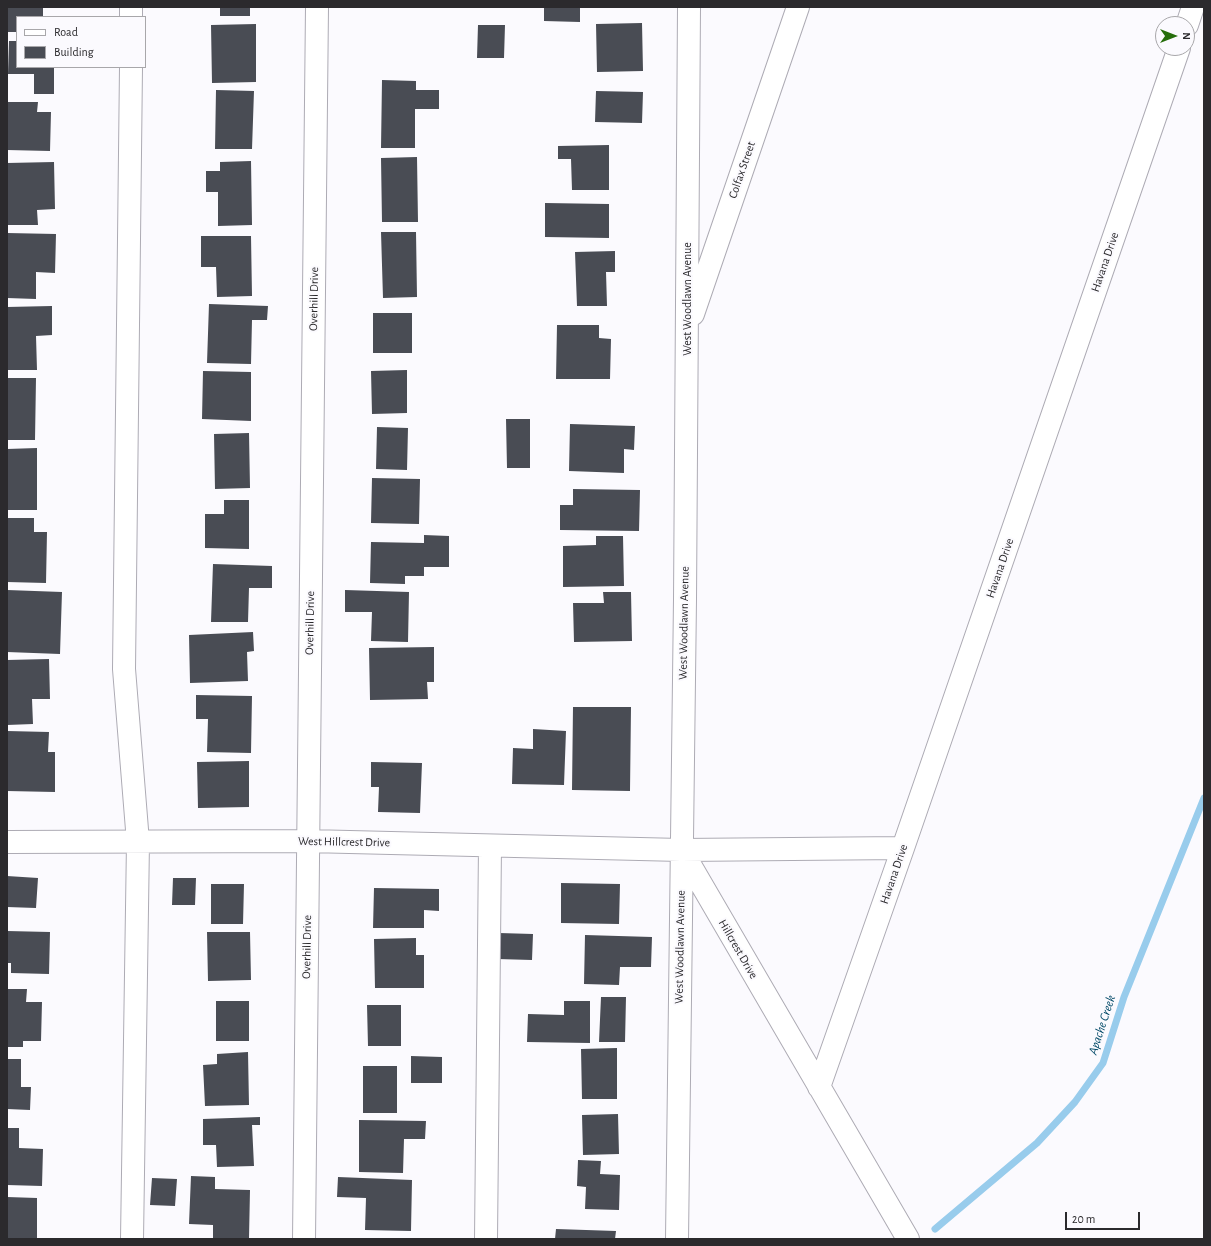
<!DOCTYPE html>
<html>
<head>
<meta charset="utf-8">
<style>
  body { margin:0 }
  #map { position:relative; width:1211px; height:1246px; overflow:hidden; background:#fbfafe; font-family:"Alegreya Sans",sans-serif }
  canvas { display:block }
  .frame { position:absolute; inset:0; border:8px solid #2b2a2d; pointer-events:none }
  .legend { position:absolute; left:16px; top:16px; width:130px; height:52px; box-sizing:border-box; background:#fbfafe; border:1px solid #a8a7aa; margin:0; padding:5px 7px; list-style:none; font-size:12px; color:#2b2a2d }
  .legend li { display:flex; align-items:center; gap:8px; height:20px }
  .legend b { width:20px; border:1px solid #a8a7aa }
  .north { position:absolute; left:1155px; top:16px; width:40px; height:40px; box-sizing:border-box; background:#fbfafe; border:1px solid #a8a7aa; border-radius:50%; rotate:90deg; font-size:11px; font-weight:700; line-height:16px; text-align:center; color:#2b2a2d }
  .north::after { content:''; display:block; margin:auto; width:14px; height:18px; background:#266e0b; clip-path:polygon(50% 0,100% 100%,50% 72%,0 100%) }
  .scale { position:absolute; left:1065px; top:1212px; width:75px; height:18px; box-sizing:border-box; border:2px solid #2b2a2d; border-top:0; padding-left:5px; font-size:12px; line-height:14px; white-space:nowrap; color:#2b2a2d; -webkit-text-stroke:3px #fbfafe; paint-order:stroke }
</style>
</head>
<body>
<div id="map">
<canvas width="1211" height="1246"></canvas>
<div class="frame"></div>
<ul class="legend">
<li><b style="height:5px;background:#fff"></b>Road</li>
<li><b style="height:11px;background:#494c54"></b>Building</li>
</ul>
<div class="north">N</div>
<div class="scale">20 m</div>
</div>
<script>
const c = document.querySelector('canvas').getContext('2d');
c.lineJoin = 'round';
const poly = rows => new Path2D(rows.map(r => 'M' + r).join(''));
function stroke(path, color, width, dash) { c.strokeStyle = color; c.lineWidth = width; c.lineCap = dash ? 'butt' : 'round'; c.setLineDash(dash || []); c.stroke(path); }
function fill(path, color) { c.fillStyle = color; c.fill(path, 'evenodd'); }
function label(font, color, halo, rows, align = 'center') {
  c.font = font + ' "Alegreya Sans",sans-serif'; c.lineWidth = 4; c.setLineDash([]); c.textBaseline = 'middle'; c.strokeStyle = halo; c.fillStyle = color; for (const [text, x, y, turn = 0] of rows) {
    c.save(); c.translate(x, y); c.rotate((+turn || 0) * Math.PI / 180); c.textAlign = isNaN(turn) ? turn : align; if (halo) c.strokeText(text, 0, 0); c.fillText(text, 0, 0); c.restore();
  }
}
stroke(poly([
  [935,1229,1037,1143,1075,1102,1103,1063,1124,997,1204,798]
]), '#98ccec', 7);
fill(poly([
  [7,7,43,7,43,17,17,17,17,32,7,32],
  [220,7,250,7,250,16,220,16],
  [544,7,580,7,580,22,544,21],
  [642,23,643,71,597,72,596,24],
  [256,24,256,82,212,83,211,25],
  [478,25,505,25,504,58,477,58],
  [9,41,17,41,17,67,54,67,54,94,34,94,34,74,8,74],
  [382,80,416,81,416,90,439,90,439,109,415,109,415,148,381,148],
  [216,90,254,91,252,149,215,149],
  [596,91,643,92,642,123,595,122],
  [7,102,38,102,37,112,51,112,50,151,7,150],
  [609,145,609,190,572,190,571,159,558,159,558,146],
  [417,157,418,222,382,222,381,158],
  [251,161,252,225,218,226,218,192,206,192,206,171,220,171,220,162],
  [54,162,55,209,37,210,38,225,7,225,7,163],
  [545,203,609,204,609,238,545,237],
  [381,232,416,232,417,297,383,298],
  [7,233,56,234,55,273,36,272,36,299,7,298],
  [201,236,251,236,252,296,217,297,216,267,201,267],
  [615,251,615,272,606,272,607,306,577,306,575,252],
  [209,304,268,306,267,320,252,320,251,364,207,363],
  [52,306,52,335,36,336,37,370,7,370,7,307],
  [373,313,412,313,412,353,373,353],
  [557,325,599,325,599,338,611,339,610,379,556,379],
  [407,370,407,413,372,414,371,371],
  [203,371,251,372,251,421,202,419],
  [7,378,36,378,35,440,7,440],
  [506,419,530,419,530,468,507,468],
  [570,424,635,426,634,450,624,449,624,473,569,471],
  [377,427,408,428,407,470,376,469],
  [249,433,250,488,215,489,214,434],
  [37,448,37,510,7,510,7,449],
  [372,478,420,479,419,524,371,523],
  [573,489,640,490,639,531,560,530,560,505,573,505],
  [224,500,249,500,249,549,205,548,205,514,224,514],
  [7,518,34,518,34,532,47,532,46,583,7,582],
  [424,535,449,536,449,567,424,567,424,576,405,576,405,584,370,583,371,542,424,543],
  [596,536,623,536,624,586,563,587,563,546,596,545],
  [213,564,272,566,272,588,249,588,248,622,211,622],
  [7,590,62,592,60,654,7,652],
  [345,590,409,592,408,642,371,641,372,612,345,612],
  [603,592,631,592,632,641,574,642,573,603,604,603],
  [253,632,254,651,247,652,248,681,190,683,189,635],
  [434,647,434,682,427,682,428,699,370,700,369,648],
  [49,659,50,699,32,699,33,724,7,725,7,660],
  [196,695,252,696,251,753,207,752,208,719,196,719],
  [573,707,631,707,630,791,572,790],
  [533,729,566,731,564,785,512,784,513,748,533,749],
  [7,731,49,732,48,752,55,752,55,792,7,791],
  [249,761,249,807,198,808,197,762],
  [371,762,422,763,420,813,378,812,379,787,371,787],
  [7,876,38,878,36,908,7,907],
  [173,878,196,878,195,905,172,905],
  [561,883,620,884,619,924,561,923],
  [211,884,244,884,243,924,211,924],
  [374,888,439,889,439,911,424,910,424,928,373,928],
  [7,931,50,932,49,974,11,973,11,963,7,963],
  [207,932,250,932,251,980,208,981],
  [499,933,533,934,532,960,497,959],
  [585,935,652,937,651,967,620,967,619,985,584,984],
  [416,938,416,955,424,955,424,988,375,988,374,939],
  [7,989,27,989,26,1002,42,1002,41,1041,23,1041,23,1047,7,1047],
  [601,997,626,997,625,1042,599,1042],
  [216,1001,249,1001,249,1041,216,1041],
  [564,1001,590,1001,590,1043,527,1042,528,1014,564,1015],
  [367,1005,401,1005,401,1046,368,1046],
  [617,1048,617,1099,582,1099,581,1049],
  [248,1052,249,1105,205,1106,203,1065,217,1064,217,1054],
  [411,1056,442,1057,442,1083,411,1083],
  [7,1059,21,1059,21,1087,31,1087,30,1110,7,1109],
  [363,1066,397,1066,397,1113,363,1113],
  [618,1114,619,1154,583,1155,582,1115],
  [260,1117,260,1125,252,1125,254,1166,217,1167,216,1145,203,1145,203,1119],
  [359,1120,426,1121,425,1139,404,1139,403,1173,359,1172],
  [7,1128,19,1128,19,1148,43,1149,42,1186,7,1185],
  [578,1160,601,1161,600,1174,620,1175,619,1210,585,1209,586,1187,577,1186],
  [191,1176,215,1177,215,1189,250,1190,249,1238,213,1238,213,1225,189,1224],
  [338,1177,412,1180,411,1231,365,1230,366,1198,337,1197],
  [152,1178,177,1179,175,1206,150,1205],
  [7,1197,37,1198,37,1239,7,1239],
  [556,1229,616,1231,615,1239,555,1239]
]), '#494c54');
const minor = poly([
  [131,17,131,7],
  [1187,25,1193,7],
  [131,67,124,669,138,842,132,1239],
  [693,314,798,7],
  [7,842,308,841,681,850,903,848],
  [682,851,908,1239],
  [819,1087,903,848,1179,48],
  [304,1239,317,7],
  [486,1239,490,846],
  [677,1239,685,599,689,7]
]);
stroke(minor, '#adabb4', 24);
stroke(minor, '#fff', 22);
label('12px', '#2b2a2d', '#fbfafe', [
  ["Colfax Street",742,170,-71],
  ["Havana Drive",1105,262,-71],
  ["Overhill Drive",314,299,-89],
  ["West Woodlawn Avenue",687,299,-90],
  ["Havana Drive",1000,568,-71],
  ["Overhill Drive",310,623,-89],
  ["West Woodlawn Avenue",684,623,-89],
  ["West Hillcrest Drive",344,842,1],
  ["Havana Drive",894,874,-71],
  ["Overhill Drive",307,947,-89],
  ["West Woodlawn Avenue",680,947,-89],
  ["Hillcrest Drive",738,949,60]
]);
label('italic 13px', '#034a68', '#fbfafe', [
  ["Apache Creek",1102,1025,-72]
]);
</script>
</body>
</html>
